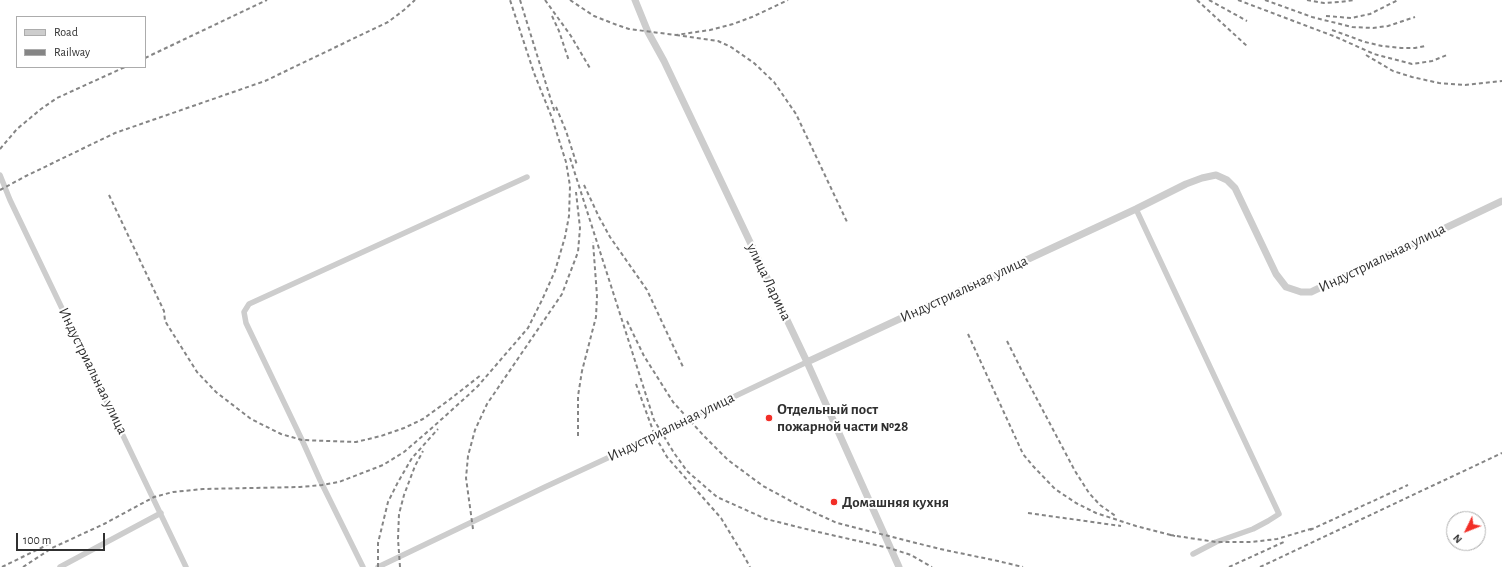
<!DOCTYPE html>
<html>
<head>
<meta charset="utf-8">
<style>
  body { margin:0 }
  #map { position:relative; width:1502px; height:567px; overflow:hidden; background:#fff; font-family:"Alegreya Sans",sans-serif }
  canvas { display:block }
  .legend { position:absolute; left:16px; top:16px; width:130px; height:52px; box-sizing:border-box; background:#fff; border:1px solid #acacac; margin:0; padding:5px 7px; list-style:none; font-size:12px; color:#303030 }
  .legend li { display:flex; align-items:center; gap:8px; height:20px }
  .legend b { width:20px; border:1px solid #acacac }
  .north { position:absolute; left:1446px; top:511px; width:40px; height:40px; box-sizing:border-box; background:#fff; border:1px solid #acacac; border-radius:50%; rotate:227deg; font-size:11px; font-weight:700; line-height:16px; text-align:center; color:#303030 }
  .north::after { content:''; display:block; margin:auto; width:14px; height:18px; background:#f22e27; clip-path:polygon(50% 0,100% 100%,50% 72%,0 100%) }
  .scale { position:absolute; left:16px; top:533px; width:89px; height:18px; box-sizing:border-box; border:2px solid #303030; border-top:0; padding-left:5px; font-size:12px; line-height:14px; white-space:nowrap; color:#303030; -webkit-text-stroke:3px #fff; paint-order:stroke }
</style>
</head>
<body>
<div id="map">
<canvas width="1502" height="567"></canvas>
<ul class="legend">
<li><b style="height:5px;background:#cdcdcd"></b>Road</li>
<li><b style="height:5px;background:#858585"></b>Railway</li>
</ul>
<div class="north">N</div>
<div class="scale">100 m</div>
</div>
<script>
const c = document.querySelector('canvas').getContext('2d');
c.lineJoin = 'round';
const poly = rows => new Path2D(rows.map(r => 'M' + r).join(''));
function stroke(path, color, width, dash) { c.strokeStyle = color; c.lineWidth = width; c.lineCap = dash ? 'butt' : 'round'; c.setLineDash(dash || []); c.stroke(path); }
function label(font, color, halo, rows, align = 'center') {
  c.font = font + ' "Alegreya Sans",sans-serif'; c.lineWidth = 4; c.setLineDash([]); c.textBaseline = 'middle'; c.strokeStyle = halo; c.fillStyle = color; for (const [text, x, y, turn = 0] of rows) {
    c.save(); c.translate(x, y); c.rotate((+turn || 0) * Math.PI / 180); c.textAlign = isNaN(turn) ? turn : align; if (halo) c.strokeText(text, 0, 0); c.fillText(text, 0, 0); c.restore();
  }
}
stroke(poly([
  [0,175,10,200,186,567],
  [1136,209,1279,514,1268,521,1253,529,1216,542,1193,554],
  [60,567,161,513],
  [363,567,320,480,302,440,246,323,244,312,249,304,527,177],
  [378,567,545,487,655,436,687,419,807,362]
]), '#cdcdcd', 5.5);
stroke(poly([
  [635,0,648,32,664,61,807,362,899,567],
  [807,362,1136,209,1186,184,1202,178,1216,175,1227,180,1235,188,1276,274,1286,287,1301,292,1311,292,1502,201]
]), '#cdcdcd', 7);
stroke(poly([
  [520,0,555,113],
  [545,0,571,36,591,70],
  [570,0,594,16,617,25,629,29,676,35,710,30,733,24,752,17,788,0],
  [1197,0,1247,46],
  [1209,0,1247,21],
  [1238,0,1336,37,1374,54,1412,64,1432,61,1447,55],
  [1265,0,1312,17,1352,27,1373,28,1388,26,1415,17],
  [1307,0,1324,3,1340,2,1354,0],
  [552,16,559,31,569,61],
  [1326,16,1351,18,1370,14,1398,0],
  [1332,30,1365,42,1382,46,1401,48,1415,48,1425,46],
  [676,35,718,41,731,47,754,63,774,82,796,114,848,224],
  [1366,55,1393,71,1412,77,1439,83,1465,85,1502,81],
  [145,58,267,0],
  [556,107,566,131,577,165],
  [0,149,17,129,41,109,57,98,125,67],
  [570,158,654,420,674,453,687,471,717,497,766,519,814,531,889,548,911,555,932,567],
  [584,185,599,217,610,237,647,290,684,369],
  [0,190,26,176,115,133,265,81,388,22,404,10,415,0],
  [109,195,164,311,165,321,197,372,216,392,251,419,281,434,302,440,356,442,381,436,404,428,423,419,449,400,481,375],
  [627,321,644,356,673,402,704,436,728,460,763,486,800,506,837,523,940,549,998,561,1023,567],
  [968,334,1023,454,1033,466,1055,489,1076,503,1096,513,1136,526,1175,536],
  [1007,341,1021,369,1075,471,1089,493,1100,505,1117,517],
  [636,384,655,436,667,457,721,518,744,556,750,567],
  [578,436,578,396,582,371,596,317,597,296,593,242],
  [1028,513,1121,526],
  [473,529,466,478,468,456,475,430,487,404,562,294,578,252,580,228,576,192],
  [1310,530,1408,485],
  [1170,535,1216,542,1251,542,1277,539,1314,528],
  [2,567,51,543],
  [23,567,52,548,104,524,154,497,173,492,203,489,300,487,322,485,339,482,383,465,404,452,433,427,464,399,478,386,528,328,542,300,555,271,565,237,569,216,570,186,566,162,552,118,534,73,510,0],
  [378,567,378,543,388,502,398,482,412,458,438,429],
  [400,567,398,539,399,514,404,495,415,466,423,451],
  [1229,567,1286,541],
  [1260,567,1502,453]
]), '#858585', 2, [4, 3]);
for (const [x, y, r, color] of [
  [769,418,4,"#f22e27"],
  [834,502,4,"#f22e27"]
]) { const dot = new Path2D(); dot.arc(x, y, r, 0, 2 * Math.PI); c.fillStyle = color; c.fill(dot); stroke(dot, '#fff', 1.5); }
label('15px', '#303030', '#fff', [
  ["Индустриальная улица",1382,258,-26],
  ["улица Ларина",769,282,64],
  ["Индустриальная улица",964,289,-25],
  ["Индустриальная улица",93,371,64],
  ["Индустриальная улица",671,427,-26]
]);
label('bold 15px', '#303030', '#fff', [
  ["Отдельный пост",777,409],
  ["пожарной части №28",777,426],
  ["Домашняя кухня",842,502]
], 'left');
</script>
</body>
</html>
